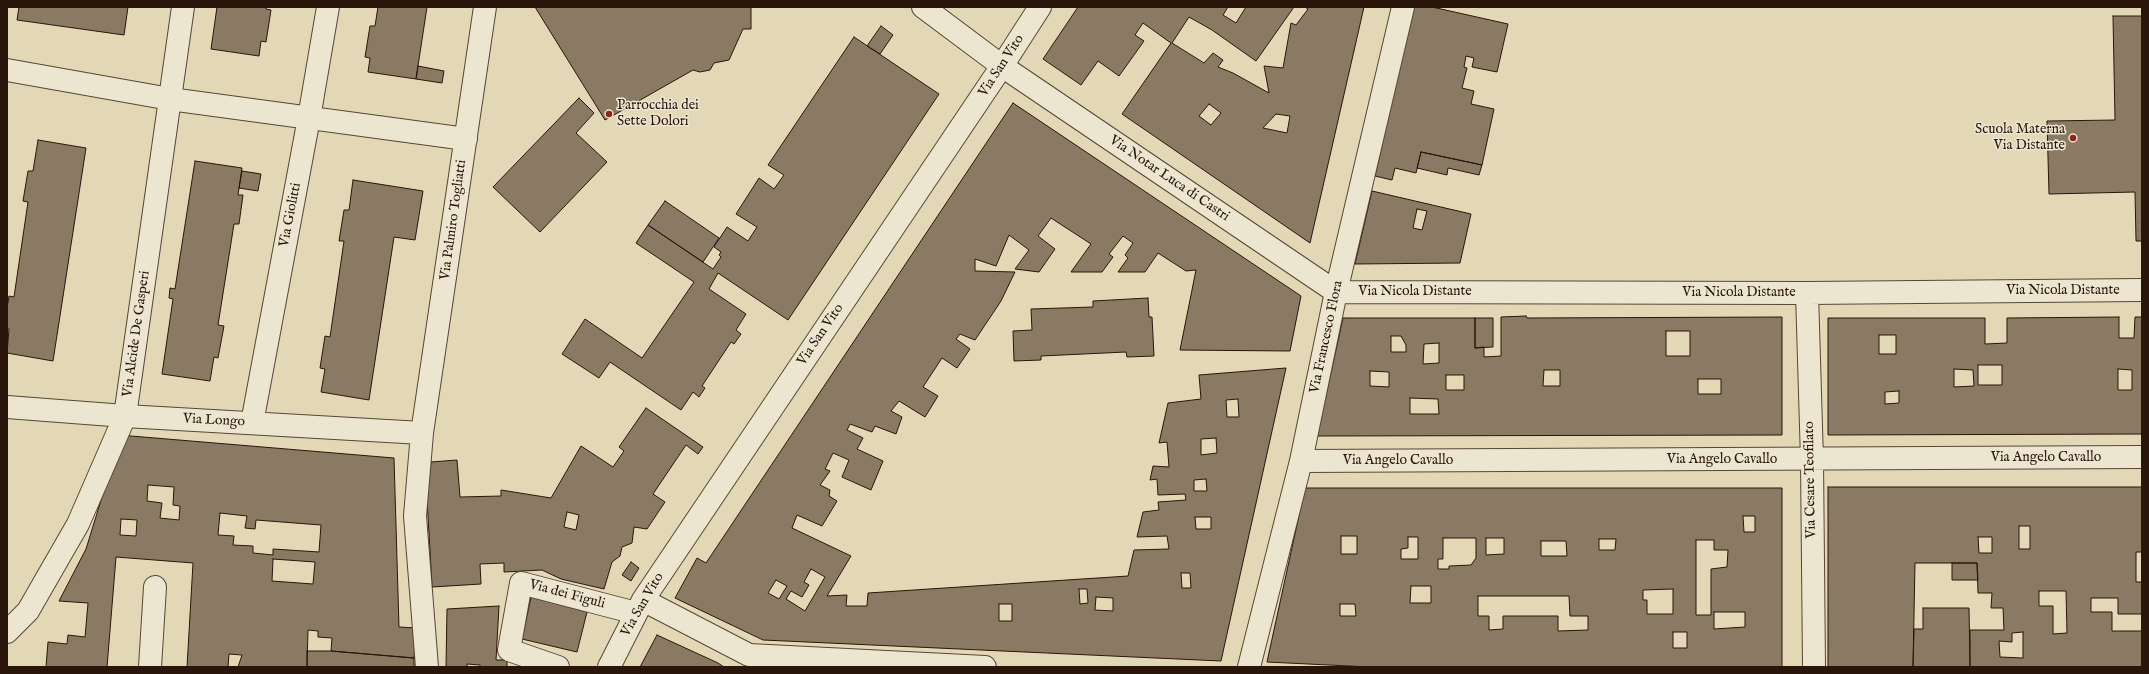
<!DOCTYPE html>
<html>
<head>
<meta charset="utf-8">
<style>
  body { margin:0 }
  #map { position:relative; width:2149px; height:674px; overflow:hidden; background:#e2d8b6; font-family:"IM FELL English",serif }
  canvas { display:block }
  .frame { position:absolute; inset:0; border:8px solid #2a150a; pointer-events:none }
</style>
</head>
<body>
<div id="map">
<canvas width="2149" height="674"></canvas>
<div class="frame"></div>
</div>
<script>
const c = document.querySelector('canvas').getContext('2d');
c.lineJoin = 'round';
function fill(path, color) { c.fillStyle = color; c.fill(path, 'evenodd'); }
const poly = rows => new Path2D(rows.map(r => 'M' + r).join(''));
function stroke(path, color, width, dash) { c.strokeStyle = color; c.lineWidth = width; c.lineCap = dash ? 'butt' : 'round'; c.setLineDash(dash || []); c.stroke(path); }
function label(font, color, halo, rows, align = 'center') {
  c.font = font + ' "IM FELL English",serif'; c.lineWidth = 3; c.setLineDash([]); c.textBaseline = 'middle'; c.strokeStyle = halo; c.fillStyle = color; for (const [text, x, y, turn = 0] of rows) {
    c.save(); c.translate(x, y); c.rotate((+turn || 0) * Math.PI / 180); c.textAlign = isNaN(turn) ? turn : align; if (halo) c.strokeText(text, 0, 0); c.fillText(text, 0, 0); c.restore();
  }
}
const building = poly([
  [19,7,128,7,124,35,17,20,19,7],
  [217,7,266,7,266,9,271,10,266,42,261,41,259,56,211,49,217,7],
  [378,7,427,7,416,79,368,72,370,58,365,57,370,26,375,26,378,7],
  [535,7,751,7,751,29,743,29,729,60,714,63,710,70,700,72,693,70,605,120,535,7],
  [1078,7,1228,7,1223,15,1236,23,1246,7,1294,7,1256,61,1212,30,1189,17,1172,43,1204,63,1213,53,1223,60,1218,67,1233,73,1269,93,1264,66,1283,68,1291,23,1296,25,1308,9,1305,7,1364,7,1310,243,1122,114,1171,43,1143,23,1135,35,1144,41,1119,76,1098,61,1081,85,1043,59,1078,7],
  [1209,104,1221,113,1211,125,1199,116,1209,104],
  [1276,114,1290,116,1287,133,1263,128,1276,114],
  [1413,7,1432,7,1508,24,1497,72,1472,67,1474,58,1466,56,1464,67,1467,68,1462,88,1474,91,1471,104,1494,109,1482,165,1421,152,1416,173,1395,168,1392,180,1375,176,1413,7],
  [2113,16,2142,16,2142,241,2136,241,2135,192,2049,194,2047,121,2115,120,2113,16],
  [881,26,893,35,880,54,867,46,881,26],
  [854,37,939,94,788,320,718,273,709,289,746,314,736,330,741,334,734,344,731,342,702,386,705,388,699,397,693,392,681,410,610,362,599,378,562,354,585,319,642,358,694,282,636,243,648,225,713,269,721,257,719,255,721,252,714,247,727,227,748,241,757,227,736,214,759,178,774,189,784,175,768,165,854,37],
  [418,66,444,71,442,83,416,79,418,66],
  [579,98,594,113,576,133,607,162,540,232,493,187,579,98],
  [1013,103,1301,296,1290,351,1180,350,1196,270,1186,271,1158,253,1145,272,1118,272,1128,258,1125,255,1133,243,1123,236,1109,254,1113,257,1102,272,1071,272,1091,244,1051,218,1038,236,1055,249,1039,272,1015,269,1029,250,1009,235,996,266,975,259,975,271,1015,272,1001,301,975,340,960,334,956,339,970,349,957,368,942,358,923,387,938,396,925,417,899,401,891,411,902,417,896,434,875,426,872,432,850,424,847,430,863,438,857,449,883,461,871,490,842,477,849,460,833,453,825,469,830,471,820,485,830,490,829,496,837,501,822,526,797,515,792,528,851,556,827,596,847,595,846,606,867,606,868,593,1128,576,1134,550,1169,549,1167,536,1137,537,1143,512,1159,510,1158,502,1186,500,1185,494,1158,495,1157,479,1150,480,1153,466,1169,467,1167,442,1159,443,1168,403,1201,399,1199,375,1286,368,1221,661,763,640,675,598,697,558,706,563,1013,103],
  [1238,399,1239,417,1227,417,1226,400,1238,399],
  [1216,438,1217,453,1201,455,1201,439,1216,438],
  [1206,479,1207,491,1194,491,1194,480,1206,479],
  [1195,517,1211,517,1211,529,1196,529,1195,517],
  [811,569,825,577,805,611,786,599,791,591,802,597,809,585,804,582,811,569],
  [1181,573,1190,573,1191,588,1182,588,1181,573],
  [776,580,787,586,779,599,768,593,776,580],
  [1079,589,1087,589,1088,603,1080,604,1079,589],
  [1096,597,1113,598,1113,611,1095,610,1096,597],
  [999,604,1012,604,1012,621,999,621,999,604],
  [38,140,86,148,53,361,7,353,9,329,7,329,7,308,9,296,14,297,28,202,23,201,28,171,33,171,38,140],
  [1421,152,1482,165,1479,175,1448,168,1447,175,1417,168,1421,152],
  [195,161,242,168,238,195,243,195,239,224,234,224,218,325,224,326,218,358,214,357,210,381,162,374,173,299,169,298,170,288,175,289,195,161],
  [242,171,261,174,258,191,239,188,242,171],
  [353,180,423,191,415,240,394,237,369,400,321,392,325,369,320,368,325,336,330,337,344,241,339,241,344,210,349,210,353,180],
  [1372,191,1471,214,1460,263,1355,264,1372,191],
  [1417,209,1427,211,1422,230,1413,228,1417,209],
  [665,201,719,238,703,262,648,225,665,201],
  [1148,298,1149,317,1152,317,1154,356,1127,357,1126,352,1041,356,1041,360,1014,361,1013,331,1032,330,1031,309,1093,307,1093,301,1148,298],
  [1526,316,1527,318,1782,317,1782,435,1317,436,1343,318,1475,318,1475,348,1484,347,1484,357,1501,356,1501,317,1526,316],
  [1666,331,1690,331,1690,356,1666,356,1666,331],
  [1391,336,1401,336,1406,345,1406,352,1391,352,1391,336],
  [1439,343,1439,363,1423,364,1424,344,1439,343],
  [1544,370,1560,370,1560,386,1543,386,1544,370],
  [1370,371,1389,372,1389,387,1370,386,1370,371],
  [1446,375,1464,375,1464,390,1446,390,1446,375],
  [1698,379,1721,379,1721,394,1698,394,1698,379],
  [1410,398,1438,399,1439,414,1410,414,1410,398],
  [2119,317,2119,338,2134,338,2135,317,2142,317,2142,434,1828,435,1828,318,1985,318,1985,344,2007,343,2007,318,2119,317],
  [1879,335,1896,335,1896,354,1879,354,1879,335],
  [1978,365,2002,365,2002,385,1978,385,1978,365],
  [1954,369,1973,370,1974,386,1954,387,1954,369],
  [2118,369,2132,370,2132,390,2118,390,2118,369],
  [1899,391,1899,403,1885,404,1885,392,1899,391],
  [1475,318,1493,318,1493,347,1475,348,1475,318],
  [646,408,703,447,698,454,686,445,653,494,665,502,647,529,634,527,632,543,622,547,620,556,612,562,604,589,561,579,542,570,504,572,504,563,480,564,481,584,432,587,427,498,431,462,457,460,460,497,501,496,501,490,551,498,581,446,613,467,624,451,619,447,646,408],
  [567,512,579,515,576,530,564,527,567,512],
  [119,435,394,458,399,627,417,628,414,658,331,651,332,638,318,637,318,631,308,630,307,667,238,667,242,655,229,654,228,667,187,667,193,563,116,557,107,667,46,667,48,642,67,644,68,635,85,637,88,603,59,601,86,549,118,445,119,435],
  [148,485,174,487,173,505,180,506,179,520,160,518,162,503,147,501,148,485],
  [220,513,247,516,245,528,255,529,256,520,321,525,319,552,273,549,273,555,253,553,253,546,233,545,234,536,218,535,220,513],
  [121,519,137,520,136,536,120,535,121,519],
  [273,559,315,562,313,584,272,581,273,559],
  [1828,487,2142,487,2142,552,2136,552,2136,582,2142,582,2142,614,2118,614,2118,598,2091,598,2091,612,2112,612,2112,631,2142,631,2142,667,1970,667,1970,630,2004,630,2003,608,1991,608,1992,593,1978,593,1977,563,1915,563,1913,667,1828,667,1828,487],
  [2019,526,2030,526,2030,549,2019,549,2019,526],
  [1978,537,1992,537,1992,553,1979,553,1978,537],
  [2039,591,2066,591,2067,633,2053,634,2053,606,2039,606,2039,591],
  [2023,632,2023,658,2000,657,1999,641,2012,642,2012,633,2023,632],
  [1305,488,1782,488,1782,667,1370,667,1267,662,1305,488],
  [1743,516,1755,516,1755,532,1744,532,1743,516],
  [1341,536,1357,536,1357,554,1341,554,1341,536],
  [1408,537,1418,537,1418,559,1401,559,1401,549,1408,548,1408,537],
  [1443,538,1476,538,1476,558,1471,565,1449,566,1449,569,1438,569,1438,559,1443,559,1443,538],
  [1486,538,1504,538,1504,554,1486,555,1486,538],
  [1599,539,1616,539,1615,550,1599,550,1599,539],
  [1696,540,1714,540,1714,550,1728,550,1727,567,1711,569,1711,615,1696,615,1696,540],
  [1541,541,1566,541,1567,556,1541,556,1541,541],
  [1411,586,1431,586,1431,603,1410,603,1411,586],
  [1673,589,1673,614,1647,614,1647,600,1643,600,1643,590,1673,589],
  [1478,596,1569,596,1570,616,1588,616,1588,630,1558,631,1558,616,1503,616,1503,629,1489,630,1489,616,1478,616,1478,596],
  [1340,604,1355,604,1356,616,1340,616,1340,604],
  [1714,612,1745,612,1745,627,1714,629,1714,612],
  [1673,632,1687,632,1687,648,1673,648,1673,632],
  [631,562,639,568,631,581,622,575,631,562],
  [1952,563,1977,563,1978,580,1952,580,1952,563],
  [531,597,587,612,577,652,522,639,531,597],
  [499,606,496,660,507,660,507,667,480,667,480,665,467,664,467,667,446,667,447,609,499,606],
  [1923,608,1969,608,1970,667,1913,667,1914,629,1923,629,1923,608],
  [657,635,718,663,724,667,640,667,657,635],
  [307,651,331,651,414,658,414,667,307,667,307,651]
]);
fill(building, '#8a7a63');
stroke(building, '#2a150a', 1);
const minor = poly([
  [923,7,1002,66,1336,292,1807,293,2142,290],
  [7,70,170,99,466,139],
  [1807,293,1812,460,1814,667],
  [7,407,125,416,422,433],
  [252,423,309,118,328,7],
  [1301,461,2142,457],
  [643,600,749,655,985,667],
  [7,632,28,611,78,524,125,416,183,7],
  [150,667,155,587],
  [427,667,415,516,422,433,485,7],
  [558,667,509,650,521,583,636,613],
  [609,667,643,600,1002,66,1040,7],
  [1249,667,1301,461,1336,292,1403,7]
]);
stroke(minor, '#584635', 24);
stroke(minor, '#ece6d0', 22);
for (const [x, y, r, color] of [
  [609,114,4,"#8f2418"],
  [2073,138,4,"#8f2418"]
]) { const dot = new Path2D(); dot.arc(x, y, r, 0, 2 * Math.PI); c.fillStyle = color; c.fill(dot); stroke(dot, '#ece6d0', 1.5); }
label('14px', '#2a150a', '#ece6d0', [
  ["Via San Vito",1002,66,-57],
  ["Via Notar Luca di Castri",1169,179,34],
  ["Via Giolitti",291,215,-79],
  ["Via Palmiro Togliatti",454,220,-82],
  ["Via Nicola Distante",2063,291],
  ["Via Nicola Distante",1415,292],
  ["Via Nicola Distante",1739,293],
  ["Via Alcide De Gasperi",137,334,-82],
  ["Via San Vito",821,335,-56],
  ["Via Francesco Flora",1327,337,-78],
  ["Via Longo",214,421,3],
  ["Via Angelo Cavallo",2046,458],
  ["Via Angelo Cavallo",1722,460],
  ["Via Angelo Cavallo",1398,461],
  ["Via Cesare Teofilato",1811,480,-91],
  ["Via dei Figuli",567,595,15],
  ["Via San Vito",643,605,-60]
]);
label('14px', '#2a150a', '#ece6d0', [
  ["Parrocchia dei",617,106],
  ["Sette Dolori",617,122],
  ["Scuola Materna",2065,130,"right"],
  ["Via Distante",2065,146,"right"]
], 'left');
</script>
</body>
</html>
